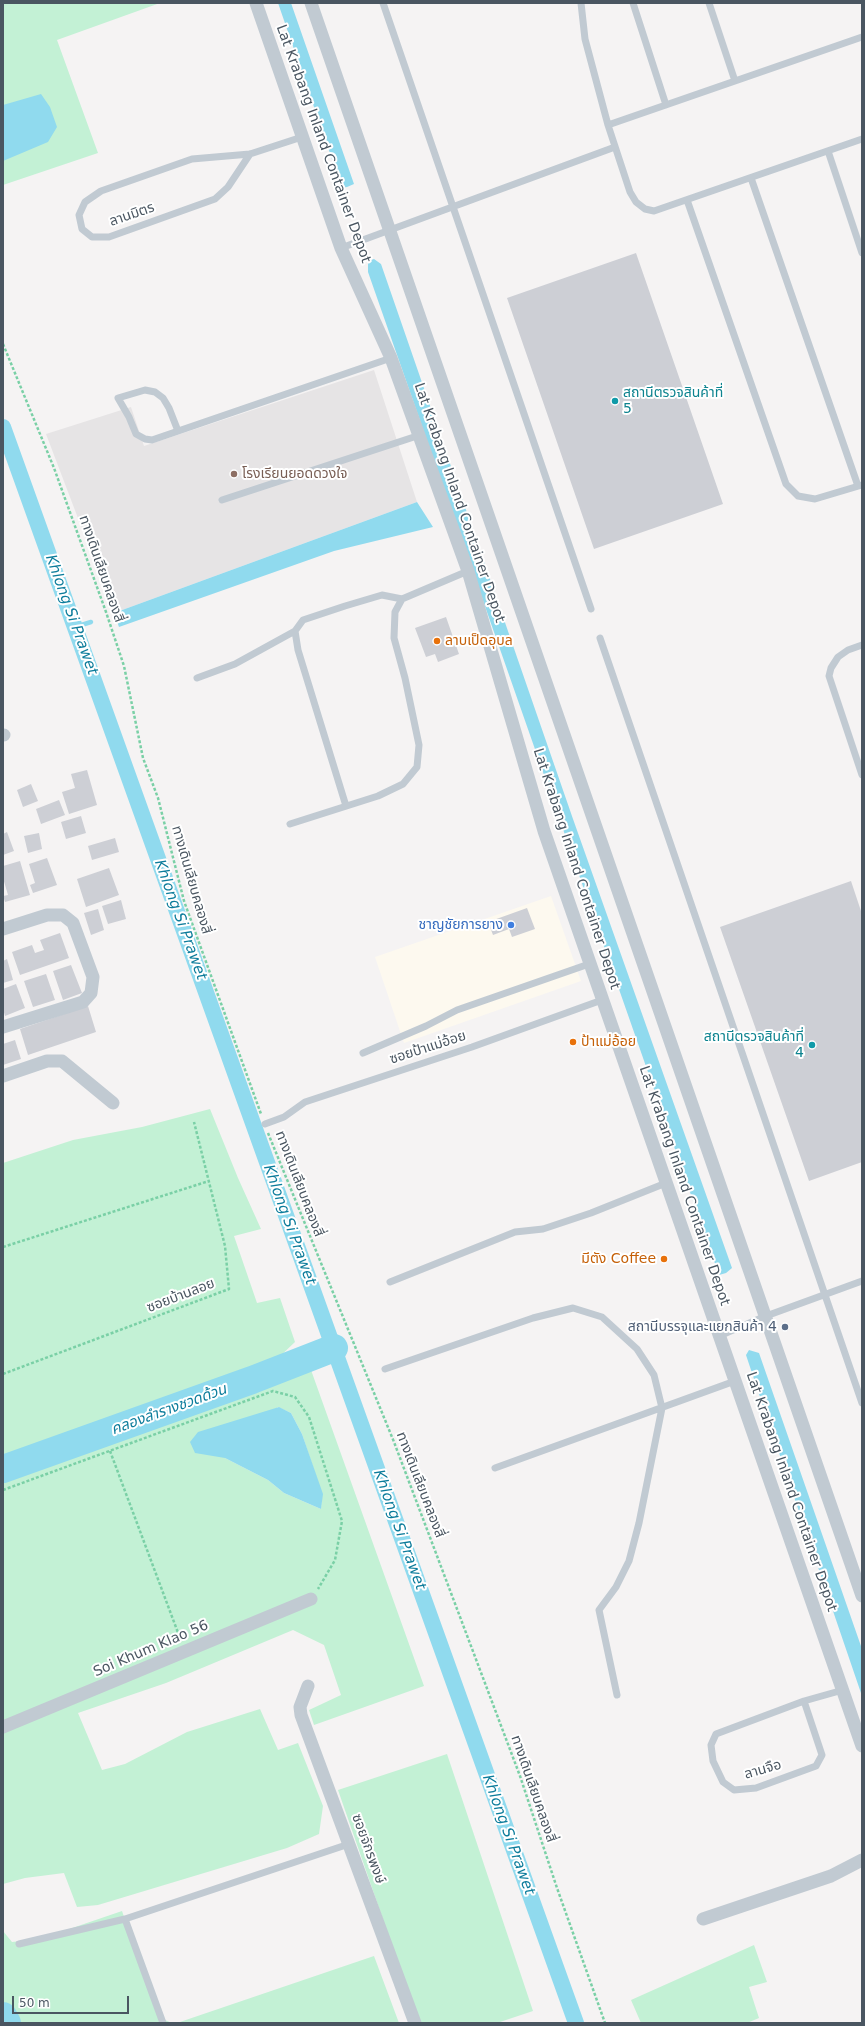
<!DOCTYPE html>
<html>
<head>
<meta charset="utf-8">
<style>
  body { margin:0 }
  #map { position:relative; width:865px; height:2026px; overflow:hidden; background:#f5f3f3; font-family:"DejaVu Sans",sans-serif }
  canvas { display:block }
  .frame { position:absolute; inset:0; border:4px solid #4a5661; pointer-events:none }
  .scale { position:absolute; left:12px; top:1996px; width:117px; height:18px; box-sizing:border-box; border:2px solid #4a5661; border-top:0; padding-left:5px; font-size:12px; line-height:14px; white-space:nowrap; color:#4a5661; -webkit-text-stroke:3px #fff; paint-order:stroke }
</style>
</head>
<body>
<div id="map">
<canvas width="865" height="2026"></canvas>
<div class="frame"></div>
<div class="scale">50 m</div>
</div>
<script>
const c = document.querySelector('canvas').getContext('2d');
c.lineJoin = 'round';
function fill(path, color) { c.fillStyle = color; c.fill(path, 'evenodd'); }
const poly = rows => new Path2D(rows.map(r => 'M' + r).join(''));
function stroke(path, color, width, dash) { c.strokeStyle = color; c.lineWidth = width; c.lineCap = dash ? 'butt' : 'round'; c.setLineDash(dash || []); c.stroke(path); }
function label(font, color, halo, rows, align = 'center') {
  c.font = font + ' "DejaVu Sans","Noto Sans Thai",sans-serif'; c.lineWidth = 4; c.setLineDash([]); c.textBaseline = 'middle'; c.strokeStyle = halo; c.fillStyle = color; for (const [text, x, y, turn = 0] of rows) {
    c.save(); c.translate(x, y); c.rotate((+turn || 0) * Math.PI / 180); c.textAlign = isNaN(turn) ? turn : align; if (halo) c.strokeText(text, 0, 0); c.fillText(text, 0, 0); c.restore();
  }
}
fill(poly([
  [551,896,581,981,404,1043,375,957]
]), '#fdf9ef');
fill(poly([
  [374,370,417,502,114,613,46,434,131,407,144,446]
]), '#e6e4e5');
fill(poly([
  [3,3,160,3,57,40,98,153,3,185],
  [210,1109,238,1178,261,1229,234,1236,257,1303,280,1298,295,1342,275,1361,3,1460,3,1163,73,1140,142,1127],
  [293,1370,311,1370,424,1686,314,1725,309,1710,341,1695,324,1645,293,1630,166,1683,78,1713,102,1770,125,1764,187,1732,260,1709,278,1750,298,1743,323,1806,319,1834,287,1848,98,1905,77,1907,64,1873,25,1878,3,1884,3,1480],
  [278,1407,291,1413,302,1434,322,1494,321,1509,284,1493,268,1480,225,1458],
  [447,1754,533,2011,497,2023,419,2023,338,1790],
  [122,1911,158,2017,172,2023,15,2023,3,2002,3,1931,12,1942,40,1939],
  [754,1945,767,1982,749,1987,759,2018,747,2023,641,2023,631,2000],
  [374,1956,399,2023,177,2023]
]), '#c3f1d5');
fill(poly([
  [278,3,291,3,354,184,347,187,342,188],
  [41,94,50,107,57,127,48,142,3,161,3,105],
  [374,259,381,264,573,819,732,1268,726,1273,719,1275,368,272,368,261],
  [417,502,433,527,334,551,119,627,114,613],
  [749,1350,759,1353,862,1649,862,1696,763,1406,746,1355],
  [279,1407,291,1413,302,1434,323,1494,321,1509,284,1493,268,1480,225,1458,195,1453,190,1442,198,1432]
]), '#90daee');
stroke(poly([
  [75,627,91,622]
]), '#90daee', 4.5);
stroke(poly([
  [3,427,576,2023]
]), '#90daee', 16);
stroke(poly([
  [3,1469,252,1380,334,1348],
  [3,2016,7,2023]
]), '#90daee', 28);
fill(poly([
  [636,253,723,504,594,549,507,298],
  [446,617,459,654,438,662,435,654,426,657,415,628],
  [87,770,97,805,69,814,62,792,75,788,71,774],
  [31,784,38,801,23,807,17,790],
  [59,800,65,815,41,824,36,809],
  [81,816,86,833,66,839,61,822],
  [7,832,14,851,3,855,3,834],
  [39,833,42,849,28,853,24,836],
  [115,838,119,852,92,860,88,846],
  [47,858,57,885,33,893,30,885,35,883,29,864],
  [20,861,30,895,5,902,3,896,8,895,3,878,3,866],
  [109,868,119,895,86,907,77,879],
  [851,881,862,914,862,1162,809,1181,720,927],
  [121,900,126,919,108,924,102,906],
  [527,908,535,929,512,937,509,929,493,935,488,922],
  [98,909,104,930,91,935,84,913],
  [60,933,69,958,20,975,12,952,32,945,35,953,44,950,40,940],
  [7,959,13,980,3,983,3,961],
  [71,965,82,993,63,1000,53,971],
  [46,974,55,1000,33,1007,24,981],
  [16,984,25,1008,5,1016,3,1009,3,989],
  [88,1006,96,1032,28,1055,20,1029],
  [15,1040,21,1059,3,1065,3,1044]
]), '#cdcfd5');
stroke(poly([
  [3,344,54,468,106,612,124,666,143,758,158,798,184,901,261,1114],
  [268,1133,394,1442,451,1593,520,1776,557,1888,605,2023],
  [3,1247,209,1181],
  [3,1374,229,1289,225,1246,194,1122],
  [110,1451,180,1638],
  [3,1490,273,1391,295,1397,309,1417,342,1521,335,1560,318,1589]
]), '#7ad0a6', 2.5, [3, 2]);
stroke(poly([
  [383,3,591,609],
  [581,3,585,39,608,125,630,192,636,202,645,209,654,211,862,139],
  [633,3,666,105],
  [709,3,735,81],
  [608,125,862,37],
  [828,151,862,253],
  [250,154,228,187,215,199,109,237,92,237,82,229,79,215,85,202,101,191,192,159,250,154,302,137],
  [751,178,858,486],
  [687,200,786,484,798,496,815,499,862,485],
  [341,248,615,147],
  [178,431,169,408,163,398,155,392,145,390,118,398,129,417,136,434,145,439,152,440,391,358],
  [222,500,420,435],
  [600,638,862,1403],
  [862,645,848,650,838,657,831,668,829,676,862,775],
  [197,678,235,664,295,631],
  [346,806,298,650,295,631,303,620,345,606,382,595,402,599],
  [290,824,378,796,403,784,417,767,419,745,405,678,394,638,395,612,402,599,468,571],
  [363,1053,426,1026,457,1010,589,964],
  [265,1124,284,1117,305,1102,472,1047,602,1000],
  [390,1282,515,1232,543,1229,591,1213,666,1183],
  [719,1336,766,1316,862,1281],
  [385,1369,533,1318,573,1308,602,1317,637,1349,654,1375,662,1408,639,1523,629,1561,616,1587,599,1610,617,1695],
  [495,1468,735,1381],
  [804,1701,822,1755,816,1766,756,1788,734,1790,723,1782,713,1761,711,1745,716,1734,804,1701],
  [804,1701,843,1690],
  [125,1919,163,2023],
  [19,1944,125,1919,349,1844]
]), '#c1cad2', 7);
stroke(poly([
  [256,3,341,248,391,358,468,571,544,831,862,1746],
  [311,3,862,1596],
  [3,735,4,735],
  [3,929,47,915,63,915,73,923,93,977,91,993,83,1002,3,1027],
  [3,1076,47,1061,62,1061,113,1103],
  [308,1686,300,1707,301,1715,415,2023],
  [3,1727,311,1599],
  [703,1919,831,1876,862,1860]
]), '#c1cad2', 13);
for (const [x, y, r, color] of [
  [615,401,4,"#0f9aa8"],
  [234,474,4,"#8d6e63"],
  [437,641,4,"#e8710a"],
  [511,925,4,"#3f7fe0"],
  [573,1042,4,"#e8710a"],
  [812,1045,4,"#0f9aa8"],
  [664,1259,4,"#e8710a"],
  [785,1327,4,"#5c6f8a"]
]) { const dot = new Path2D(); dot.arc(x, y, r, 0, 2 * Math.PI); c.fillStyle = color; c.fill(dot); stroke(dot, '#fff', 1.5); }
label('14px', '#4a5661', '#fff', [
  ["Lat Krabang Inland Container Depot",323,144,70],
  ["ลานมิตร",132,215,-19],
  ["Lat Krabang Inland Container Depot",459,503,71],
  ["ทางเดินเลียบคลองสี่",101,569,71],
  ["Lat Krabang Inland Container Depot",576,869,72],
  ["ทางเดินเลียบคลองสี่",191,880,74],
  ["ซอยป้าแม่อ้อย",428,1048,-18],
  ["ทางเดินเลียบคลองสี่",299,1184,69],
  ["Lat Krabang Inland Container Depot",684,1186,71],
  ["ซอยบ้านลอย",181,1296,-21],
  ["ทางเดินเลียบคลองสี่",420,1485,69],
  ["Lat Krabang Inland Container Depot",791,1492,71],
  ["Soi Khum Klao 56",151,1649,-23],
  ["ลานจือ",763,1770,-16],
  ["ทางเดินเลียบคลองสี่",533,1789,71],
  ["ซอยจักรพงษ์",368,1849,70]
]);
label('14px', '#0d838f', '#fff', [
  ["สถานีตรวจสินค้าที่",623,393],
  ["5",623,409],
  ["สถานีตรวจสินค้าที่",804,1037,"right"],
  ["4",804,1053,"right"]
], 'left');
label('14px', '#785e54', '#fff', [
  ["โรงเรียนยอดดวงใจ",242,474]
], 'left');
label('14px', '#c56008', '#fff', [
  ["ลาบเป็ดอุบล",445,641],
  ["ป้าแม่อ้อย",581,1042],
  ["มีตัง Coffee",656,1259,"right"]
], 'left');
label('14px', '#366cbe', '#fff', [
  ["ชาญชัยการยาง",503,925]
], 'right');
label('14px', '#4e5e75', '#fff', [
  ["สถานีบรรจุและแยกสินค้า 4",777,1327]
], 'right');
label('italic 15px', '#0c7c9b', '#fff', [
  ["Khlong Si Prawet",71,615,70],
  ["Khlong Si Prawet",180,920,70],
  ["Khlong Si Prawet",289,1225,70],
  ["คลองลำรางชวดด้วน",169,1410,-20],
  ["Khlong Si Prawet",399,1530,70],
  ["Khlong Si Prawet",508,1835,70]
]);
</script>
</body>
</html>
